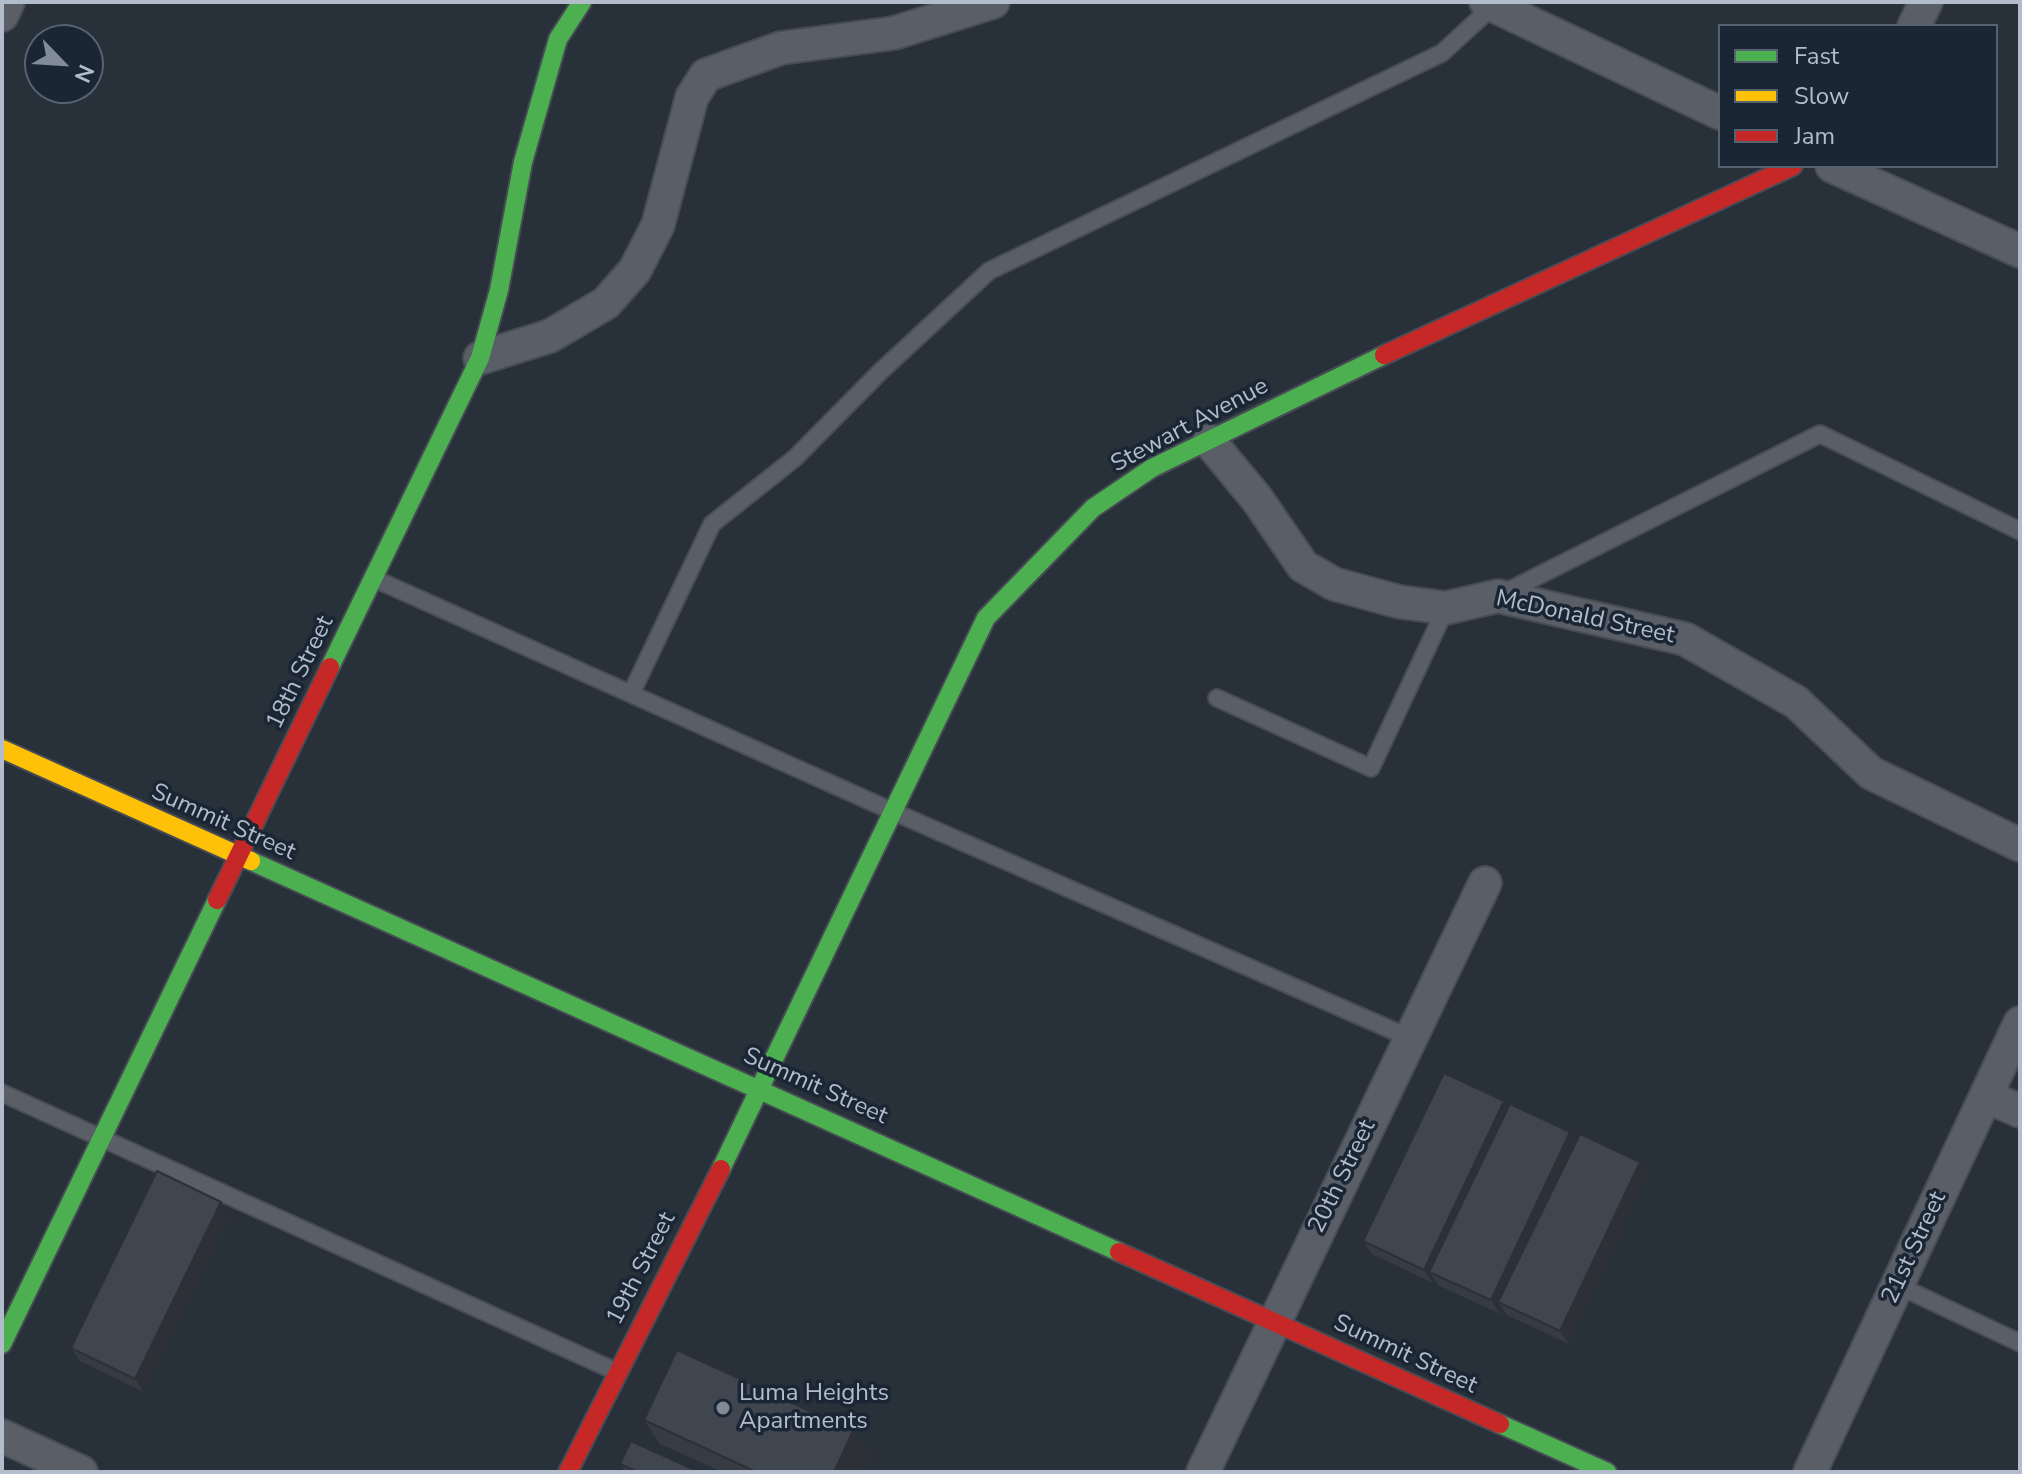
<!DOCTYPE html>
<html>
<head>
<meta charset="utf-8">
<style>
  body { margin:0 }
  #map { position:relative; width:2022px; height:1474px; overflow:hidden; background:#283039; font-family:"Nunito Sans",sans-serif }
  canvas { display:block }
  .frame { position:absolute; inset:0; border:4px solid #b2bccb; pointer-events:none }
  .legend { position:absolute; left:1718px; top:24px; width:280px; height:144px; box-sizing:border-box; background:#1b2635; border:2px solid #576271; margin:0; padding:10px 14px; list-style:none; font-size:24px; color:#b2bccb }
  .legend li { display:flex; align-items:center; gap:16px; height:40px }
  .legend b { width:40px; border:2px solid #576271 }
  .north { position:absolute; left:24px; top:24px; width:80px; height:80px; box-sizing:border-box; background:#1b2635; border:2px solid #576271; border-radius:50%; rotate:115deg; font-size:22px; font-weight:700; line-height:32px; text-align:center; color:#b2bccb }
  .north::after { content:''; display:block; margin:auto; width:28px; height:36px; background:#828b98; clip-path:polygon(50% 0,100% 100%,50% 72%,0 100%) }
</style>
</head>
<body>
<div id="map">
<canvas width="2022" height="1474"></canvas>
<div class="frame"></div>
<ul class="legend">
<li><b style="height:10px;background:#4caf50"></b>Fast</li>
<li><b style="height:10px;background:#ffc107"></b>Slow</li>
<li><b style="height:10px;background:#c62828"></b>Jam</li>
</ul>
<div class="north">N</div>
</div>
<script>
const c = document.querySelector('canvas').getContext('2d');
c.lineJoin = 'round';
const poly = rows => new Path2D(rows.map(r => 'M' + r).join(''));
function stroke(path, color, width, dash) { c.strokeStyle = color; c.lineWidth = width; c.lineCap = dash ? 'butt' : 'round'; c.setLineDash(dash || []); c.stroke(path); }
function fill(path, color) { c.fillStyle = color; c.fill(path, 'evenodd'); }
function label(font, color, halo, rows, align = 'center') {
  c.font = font + ' "Nunito Sans",sans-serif'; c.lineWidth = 7; c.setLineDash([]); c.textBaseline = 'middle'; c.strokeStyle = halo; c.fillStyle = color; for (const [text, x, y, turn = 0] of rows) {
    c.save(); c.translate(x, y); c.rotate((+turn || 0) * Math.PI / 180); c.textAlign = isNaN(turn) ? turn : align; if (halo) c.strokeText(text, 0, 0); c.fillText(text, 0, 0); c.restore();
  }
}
const lane = poly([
  [375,579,894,812,1410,1038],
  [1502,594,1820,434,2020,531],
  [631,694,712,524,795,458,880,372,989,271,1442,53,1493,6],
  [1217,698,1371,768,1446,608],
  [2,1093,615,1371],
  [1897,1285,2020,1343]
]);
const street = poly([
  [1486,2,1720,113],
  [2,15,8,2],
  [1914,26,1926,2],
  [1832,166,2020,251],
  [480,358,550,336,606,303,635,270,658,225,692,97,706,75,781,48,894,33,993,2],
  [1209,441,1257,499,1303,566,1334,584,1400,602,1446,608,1498,596,1685,639,1796,702,1871,773,2020,845],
  [1986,1096,2020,1111],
  [2,1436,81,1472],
  [1203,1472,1485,883],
  [1810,1472,2020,1023]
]);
const fast = poly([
  [330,667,480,358,499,290,523,162,558,39,582,2],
  [251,861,1119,1252],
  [721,1169,986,618,1093,508,1152,468,1384,355],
  [2,1344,217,900],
  [1500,1424,1607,1472]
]);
const slow = poly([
  [2,749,251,861]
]);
const jam = poly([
  [1384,355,1793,166],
  [217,900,330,667],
  [1119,1252,1500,1424],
  [568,1472,721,1169]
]);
stroke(lane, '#474c54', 20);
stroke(street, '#474c54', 36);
stroke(fast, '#474c54', 22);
stroke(slow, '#474c54', 22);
stroke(jam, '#474c54', 22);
stroke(lane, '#595e67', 16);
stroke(street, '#595e67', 32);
stroke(fast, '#4caf50', 18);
stroke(slow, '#ffc107', 18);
stroke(jam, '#c62828', 18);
fill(poly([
  [1509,1108,1570,1132,1576,1141,1649,1175,1569,1344,1507,1315,1502,1308,1500,1314,1438,1285,1435,1280,1433,1283,1372,1254,1363,1241],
  [230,1215,144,1392,80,1361,71,1348],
  [644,1420,853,1431,870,1455,862,1472,722,1472,660,1444],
  [620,1464,699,1472,626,1472]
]), '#373c44');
fill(poly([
  [1504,1101,1513,1114,1429,1272,1435,1280,1433,1283,1424,1270],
  [1570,1132,1580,1145,1498,1302,1502,1308,1500,1314,1491,1300],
  [1640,1162,1649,1175,1569,1344,1560,1331],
  [221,1202,230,1215,144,1392,135,1379],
  [853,1431,870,1455,862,1472,834,1472]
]), '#2d3137');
const building = poly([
  [1444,1073,1504,1101,1424,1270,1363,1241,1444,1073],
  [1510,1104,1570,1132,1491,1300,1429,1272,1510,1104],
  [1580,1134,1640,1162,1560,1331,1498,1302,1580,1134],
  [157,1171,221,1202,135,1379,71,1348,157,1171],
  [677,1350,853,1431,834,1472,753,1472,754,1471,644,1420,677,1350],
  [631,1441,699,1472,638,1472,620,1464,631,1441]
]);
fill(building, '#40464f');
stroke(building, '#2d3137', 2);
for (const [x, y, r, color] of [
  [723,1408,8,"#828b98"]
]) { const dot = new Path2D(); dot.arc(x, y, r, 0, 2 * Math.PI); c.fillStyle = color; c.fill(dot); stroke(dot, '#1b2635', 3); }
label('24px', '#b2bccb', '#1b2635', [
  ["Stewart Avenue",1190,426,-28],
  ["McDonald Street",1585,618,12],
  ["18th Street",301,673,-64],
  ["Summit Street",223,823,24],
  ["Summit Street",815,1087,24],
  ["20th Street",1343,1177,-64],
  ["21st Street",1915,1248,-65],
  ["19th Street",642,1269,-63],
  ["Summit Street",1405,1355,25]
]);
label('24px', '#b2bccb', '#1b2635', [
  ["Luma Heights",739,1394],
  ["Apartments",739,1422]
], 'left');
</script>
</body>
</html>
